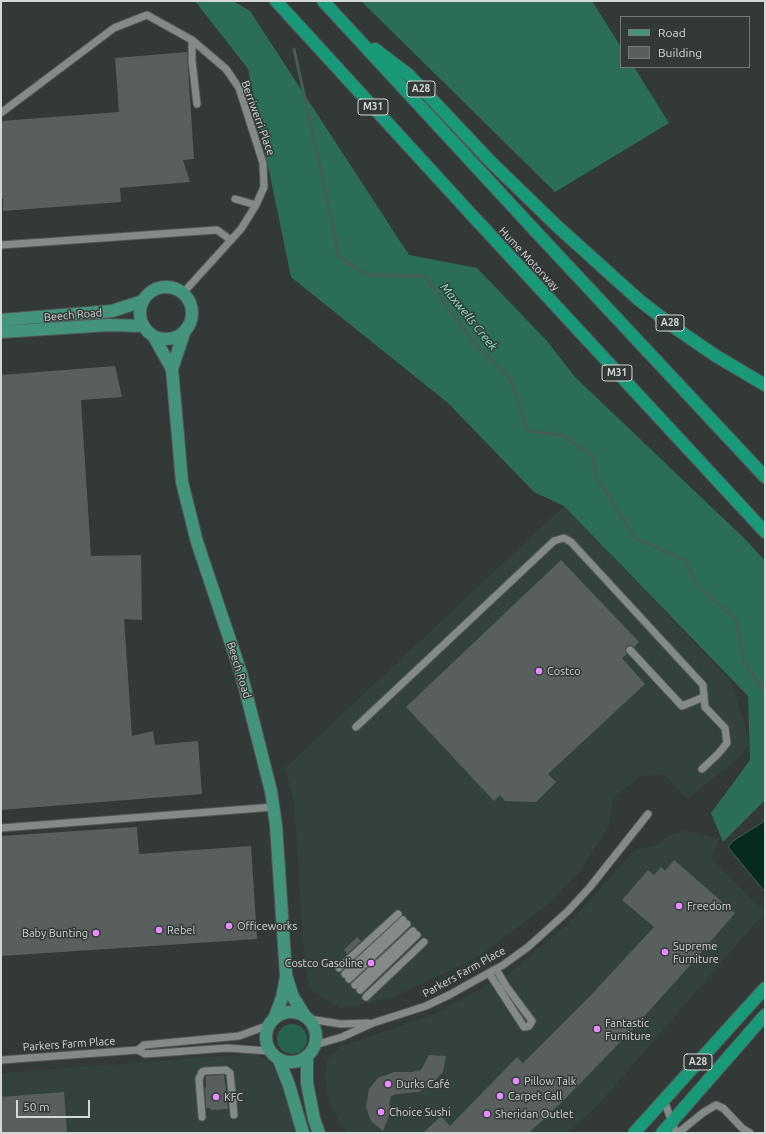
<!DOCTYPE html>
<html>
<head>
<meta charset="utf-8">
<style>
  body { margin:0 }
  #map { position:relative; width:766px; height:1134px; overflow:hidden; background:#333937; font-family:Ubuntu,sans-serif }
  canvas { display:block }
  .frame { position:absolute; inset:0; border:2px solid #d4d8d7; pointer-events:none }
  .legend { position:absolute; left:620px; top:16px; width:130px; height:52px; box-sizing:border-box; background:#333937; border:1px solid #737977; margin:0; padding:5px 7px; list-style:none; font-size:12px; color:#d4d8d7 }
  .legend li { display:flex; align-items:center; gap:8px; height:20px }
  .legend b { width:20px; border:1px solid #737977 }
  .scale { position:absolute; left:16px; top:1100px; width:74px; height:18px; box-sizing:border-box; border:2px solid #d4d8d7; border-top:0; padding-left:5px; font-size:12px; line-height:14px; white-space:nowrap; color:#d4d8d7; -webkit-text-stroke:3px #333937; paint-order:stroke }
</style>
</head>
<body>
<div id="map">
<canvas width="766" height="1134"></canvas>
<div class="frame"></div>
<ul class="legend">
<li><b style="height:5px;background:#43937d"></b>Road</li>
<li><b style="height:11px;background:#585f5c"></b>Building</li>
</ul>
<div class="scale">50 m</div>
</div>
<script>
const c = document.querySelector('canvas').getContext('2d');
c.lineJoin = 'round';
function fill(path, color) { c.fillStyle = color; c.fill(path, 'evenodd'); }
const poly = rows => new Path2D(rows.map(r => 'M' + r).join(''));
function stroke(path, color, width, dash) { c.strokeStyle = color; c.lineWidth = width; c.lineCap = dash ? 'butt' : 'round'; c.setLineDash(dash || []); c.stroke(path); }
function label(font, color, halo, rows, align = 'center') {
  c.font = font + ' Ubuntu,sans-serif'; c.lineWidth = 3; c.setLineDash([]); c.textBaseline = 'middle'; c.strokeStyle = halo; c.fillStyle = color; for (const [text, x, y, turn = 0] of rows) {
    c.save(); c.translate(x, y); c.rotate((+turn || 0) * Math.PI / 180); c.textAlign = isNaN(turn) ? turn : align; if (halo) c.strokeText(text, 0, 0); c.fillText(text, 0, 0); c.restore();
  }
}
fill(poly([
  [564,506,731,681,750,743,739,757,689,798,682,794,664,774,639,777,613,798,609,826,581,870,547,905,480,956,392,998,340,1008,310,989,305,965,294,802,285,768],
  [685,830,719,839,711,859,765,912,599,1104,567,1133,347,1133,329,1103,325,1077,327,1059,342,1046,432,1015,508,974,568,924,635,850,657,845,669,836],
  [252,1054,267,1059,279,1077,286,1096,289,1112,297,1133,1,1133,1,1073]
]), '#34423d');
fill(poly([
  '277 1039a15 15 0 1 1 30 0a15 15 0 1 1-30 0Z'
]), '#286250');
fill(poly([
  [195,1,233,1,250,11,409,255,477,268,547,341,575,377,747,541,765,561,765,793,764,801,723,842,711,813,750,760,748,696,564,506,534,492,448,403,291,277,248,69],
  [361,1,592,1,621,47,621,67,634,67,669,123,555,192]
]), '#2c6d59');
const water = poly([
  [765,817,765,892,728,847,733,841,763,822,765,817]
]);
fill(water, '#062a1f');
stroke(water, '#445e56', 1);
stroke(poly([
  [294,49,324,184,339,257,368,275,424,276,477,346,510,379,528,431,562,435,593,456,596,477,636,539,685,560,697,585,737,621,743,661,765,691]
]), '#445e56', 3);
fill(poly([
  [187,52,194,159,183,160,190,182,120,188,121,202,3,211,3,199,1,199,1,121,119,112,115,58],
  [115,366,122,397,81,400,91,556,141,555,142,620,124,619,132,736,153,731,155,745,198,741,202,794,1,810,1,375],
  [561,560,639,642,634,647,631,645,627,646,625,649,627,654,622,658,645,684,548,774,556,782,536,802,505,801,500,795,494,801,406,707],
  [137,827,139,854,251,846,257,939,1,956,1,836],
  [674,860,735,913,694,961,631,1031,563,1101,529,1133,423,1133,441,1116,450,1126,517,1057,523,1063,591,995,654,927,622,900,648,870,654,875,661,867,665,871],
  [357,937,361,941,347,954,344,950],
  [429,1055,446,1056,443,1072,431,1085,419,1092,397,1094,391,1096,389,1104,391,1110,383,1131,371,1121,366,1107,369,1089,378,1078,394,1072,413,1072,421,1070],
  [224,1075,228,1109,211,1110,210,1108,206,1108,205,1087,206,1087,206,1076],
  [64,1092,67,1133,1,1133,1,1097]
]), '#585f5c');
const minor = poly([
  [192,40,192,61,197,104],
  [1,113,114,28,147,15,192,40,226,69,239,88,263,163,264,187,256,205,241,229,183,293],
  [235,199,256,205],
  [1,245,217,230,231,240],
  [630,650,682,706,704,697],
  [356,727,554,541,564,538,571,542,703,685,705,707,725,728,727,743,718,754,702,769],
  [1,828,274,807],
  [339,968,398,914],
  [489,973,524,1027,526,1027,529,1026,532,1021,506,986,496,969],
  [345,974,403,920],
  [349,979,407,924],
  [355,985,413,931],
  [360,990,417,935],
  [366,997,424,942],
  [309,1019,341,1024,368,1023],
  [315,1045,342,1037,373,1023,426,1006,449,995,503,965,528,947,568,911,590,887,648,814],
  [138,1050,144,1045,239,1036,269,1025],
  [1,1060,138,1050,145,1054,227,1048,269,1051],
  [664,1100,674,1128,676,1131,680,1131],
  [202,1117,199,1079,202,1072,205,1071,226,1070,230,1073,234,1115],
  [678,1133,704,1112,716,1105,723,1108,742,1128,750,1133]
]);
const major = poly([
  '140 313a26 26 0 1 1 52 0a26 26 0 1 1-52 0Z',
  [1,320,112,311,143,301],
  [1,332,108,325,144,326],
  [184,333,172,369,182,482,197,542,241,673,271,791,276,825,286,975,293,997,305,1016],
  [154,337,172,369],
  '266 1037a25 25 0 1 1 50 0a25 25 0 1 1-50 0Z',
  [274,1019,282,998,286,977],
  [307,1057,307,1083,314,1119,319,1133],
  [279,1060,289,1085,303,1133]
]);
const highway = poly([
  [276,1,470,213,765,532],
  [323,1,539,235,765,477],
  [375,49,409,75,491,162,558,227,639,300,678,330,716,356,765,385],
  [634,1133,765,988],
  [662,1133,765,1015]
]);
stroke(minor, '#525756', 9);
stroke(major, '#525756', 14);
stroke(highway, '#525756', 14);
stroke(minor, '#838a87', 7);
stroke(major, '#43937d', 12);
stroke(highway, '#199977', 12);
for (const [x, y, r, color] of [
  [539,671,4,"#e88eff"],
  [679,906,4,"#e88eff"],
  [229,926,4,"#e88eff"],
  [159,930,4,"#e88eff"],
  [96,933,4,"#e88eff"],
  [665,952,4,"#e88eff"],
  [371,963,4,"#e88eff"],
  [597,1029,4,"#e88eff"],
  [516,1081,4,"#e88eff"],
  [388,1084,4,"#e88eff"],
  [500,1096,4,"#e88eff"],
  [216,1097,4,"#e88eff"],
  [381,1112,4,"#e88eff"],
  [487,1114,4,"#e88eff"]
]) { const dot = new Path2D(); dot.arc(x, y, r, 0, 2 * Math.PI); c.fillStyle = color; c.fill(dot); stroke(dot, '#333937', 1.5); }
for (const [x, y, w] of [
  [421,89,28],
  [373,107,30],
  [670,323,28],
  [617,373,30],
  [698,1062,28]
]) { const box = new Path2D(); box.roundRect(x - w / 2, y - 8, w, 16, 3); c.fillStyle = '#333937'; c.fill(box); stroke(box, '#d4d8d7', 1); }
label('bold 10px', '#d4d8d7', null, [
  ["A28",421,89],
  ["M31",373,107],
  ["A28",670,323],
  ["M31",617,373],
  ["A28",698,1062]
]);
label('11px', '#d4d8d7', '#333937', [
  ["Berriwerri Place",258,118,70],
  ["Hume Motorway",529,259,47],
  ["Beech Road",73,315,-5],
  ["Beech Road",239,670,73],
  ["Parkers Farm Place",464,972,-29],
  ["Parkers Farm Place",69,1044,-4]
]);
label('11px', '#d4d8d7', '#333937', [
  ["Costco",547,671],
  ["Freedom",687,906],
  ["Officeworks",237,926],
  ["Rebel",167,930],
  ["Baby Bunting",88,933,"right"],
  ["Supreme",673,946],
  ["Furniture",673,959],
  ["Costco Gasoline",363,963,"right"],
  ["Fantastic",605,1023],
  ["Furniture",605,1036],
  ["Pillow Talk",524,1081],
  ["Durks Café",396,1084],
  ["Carpet Call",508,1096],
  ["KFC",224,1097],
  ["Choice Sushi",389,1112],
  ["Sheridan Outlet",495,1114]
], 'left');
label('italic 12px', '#8becca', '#333937', [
  ["Maxwells Creek",469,317,51]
]);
</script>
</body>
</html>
